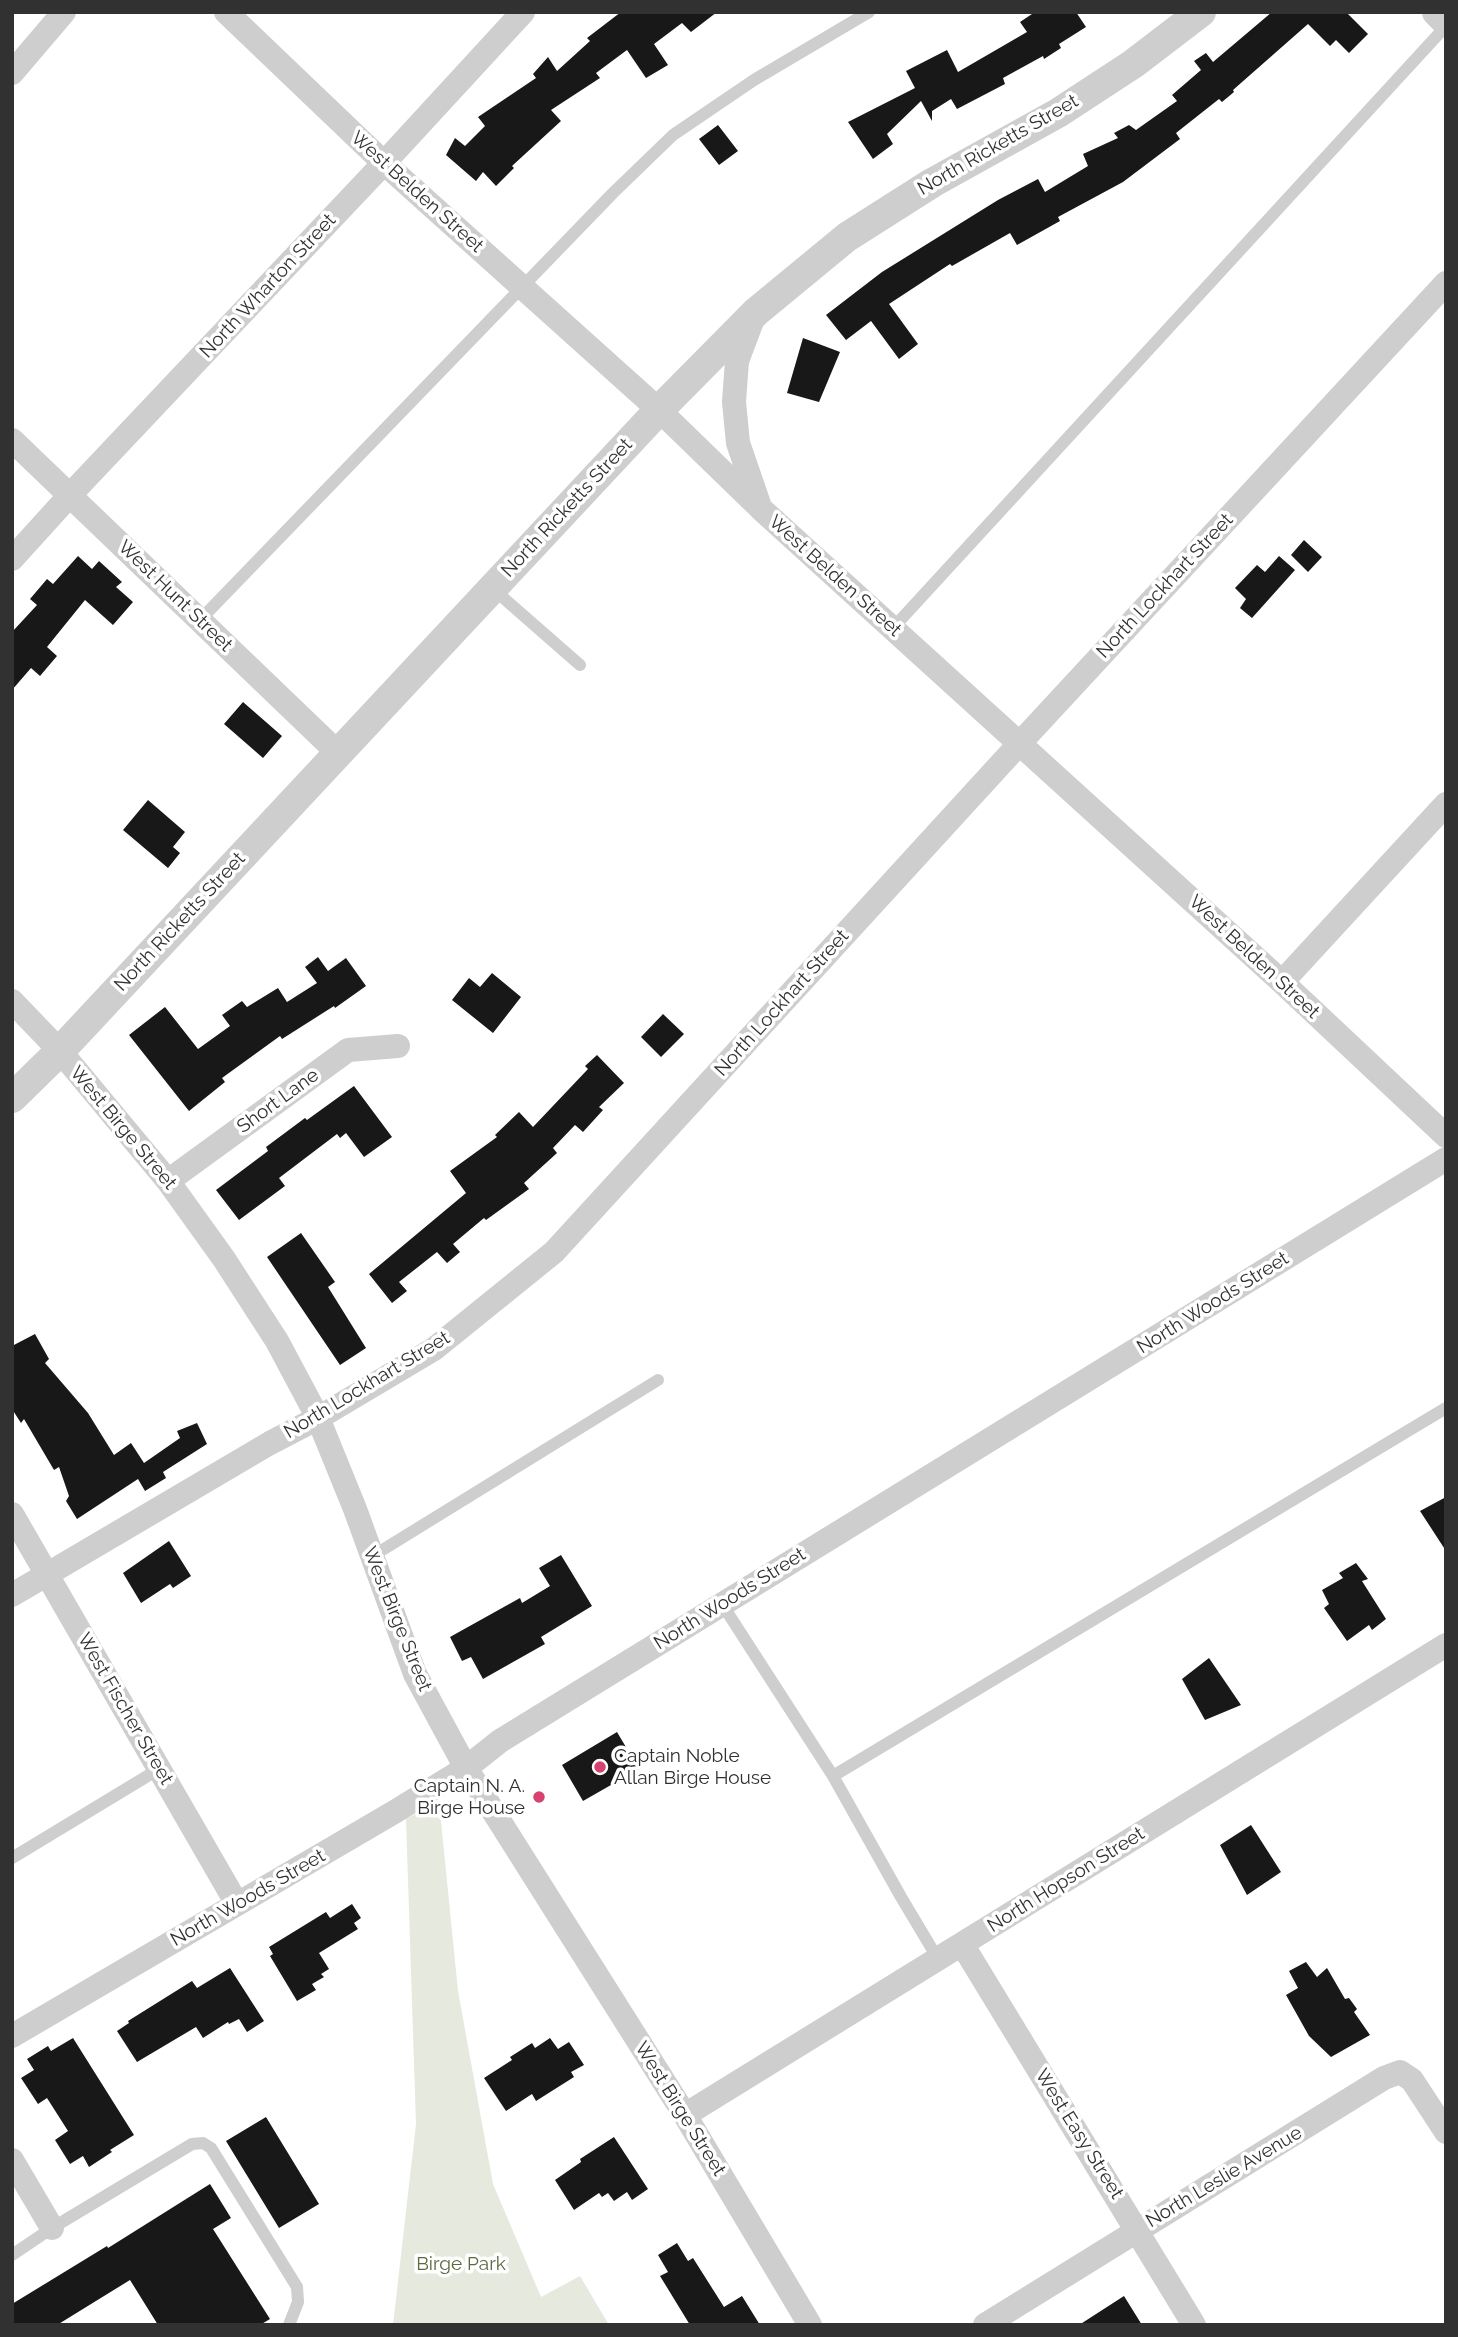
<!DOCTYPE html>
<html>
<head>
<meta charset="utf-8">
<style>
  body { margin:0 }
  #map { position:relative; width:1458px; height:2337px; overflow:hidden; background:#fff; font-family:Raleway,sans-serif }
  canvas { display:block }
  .frame { position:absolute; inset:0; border:14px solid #313131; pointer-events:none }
</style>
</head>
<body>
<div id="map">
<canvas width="1458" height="2337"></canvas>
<div class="frame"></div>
</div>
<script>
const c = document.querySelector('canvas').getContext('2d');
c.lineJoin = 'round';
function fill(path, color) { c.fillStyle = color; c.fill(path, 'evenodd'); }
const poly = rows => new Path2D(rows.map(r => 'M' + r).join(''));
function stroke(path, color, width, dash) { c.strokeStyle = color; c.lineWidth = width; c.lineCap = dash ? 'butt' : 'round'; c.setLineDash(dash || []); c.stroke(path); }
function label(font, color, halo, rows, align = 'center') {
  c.font = font + ' Raleway,sans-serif'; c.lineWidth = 7; c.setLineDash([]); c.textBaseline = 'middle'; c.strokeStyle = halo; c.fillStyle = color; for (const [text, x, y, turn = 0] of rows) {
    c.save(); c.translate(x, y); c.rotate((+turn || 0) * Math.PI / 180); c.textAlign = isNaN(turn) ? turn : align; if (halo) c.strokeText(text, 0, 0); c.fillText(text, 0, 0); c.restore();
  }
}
fill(poly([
  [439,1801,458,1991,493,2184,541,2297,580,2276,609,2325,393,2325,416,2124,406,1819]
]), '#e6e9dd');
fill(poly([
  [621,12,717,12,691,32,682,23,654,44,668,65,646,78,627,50,596,73,600,78,551,110,561,121,512,166,514,168,496,186,483,172,476,181,446,155,455,138,465,146,485,126,478,117,536,78,533,74,548,57,557,71,590,41,587,38],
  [1035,12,1076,12,1086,27,1059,44,1061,48,1044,59,1043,56,1003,78,1005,84,957,109,951,99,932,111,932,121,921,101,887,134,893,144,873,159,848,122,915,88,906,71,947,50,958,72,1027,32,1020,22],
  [1272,12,1346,12,1368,34,1349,53,1336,40,1330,46,1308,24,1233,90,1234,92,1222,102,1219,99,1176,133,1180,139,1123,182,1058,217,1060,221,1017,245,1010,233,952,266,950,264,889,304,918,344,899,359,871,321,846,340,826,315,882,272,998,200,1038,179,1045,192,1088,166,1083,154,1118,138,1114,133,1129,125,1136,130,1177,101,1172,95,1201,70,1194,61,1206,53,1213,62],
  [718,125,738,151,719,165,699,139],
  [803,338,840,352,819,402,787,393],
  [1304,540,1322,557,1308,572,1291,555],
  [78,556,92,569,99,561,122,582,116,587,133,602,113,625,85,600,47,647,57,656,40,676,31,668,12,690,12,632,37,605,30,599,47,579,53,584],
  [1279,556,1295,570,1252,618,1240,608,1246,599,1235,588,1257,565,1265,572],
  [243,702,282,736,263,758,224,724],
  [148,800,185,832,173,847,180,853,168,868,123,830],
  [318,957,328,971,346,958,366,986,335,1008,334,1006,282,1039,280,1036,222,1078,225,1082,189,1111,129,1035,165,1007,198,1049,230,1026,222,1015,242,1001,247,1007,278,988,287,1002,317,983,305,967],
  [492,973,521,997,493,1033,452,1000,469,978,480,987],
  [663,1014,684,1034,661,1057,641,1037],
  [597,1055,624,1083,599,1107,603,1110,583,1132,575,1125,553,1148,557,1153,524,1183,529,1189,486,1220,484,1218,453,1244,460,1252,447,1263,437,1252,399,1282,407,1291,392,1303,369,1274,466,1193,450,1171,497,1137,495,1135,519,1112,533,1127,588,1069,585,1066],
  [354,1086,392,1137,364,1157,346,1133,340,1138,337,1134,279,1178,285,1186,239,1220,216,1190,268,1151,266,1147,305,1118,307,1120],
  [301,1233,335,1282,328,1287,366,1348,340,1365,267,1257],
  [35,1334,49,1359,45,1363,88,1413,114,1455,131,1443,144,1463,180,1438,177,1431,197,1423,207,1444,163,1472,166,1478,145,1491,138,1479,77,1519,66,1501,69,1496,59,1467,54,1470,24,1419,21,1423,12,1409,12,1346],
  [1446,1497,1446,1551,1420,1511],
  [169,1541,191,1576,173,1588,170,1584,141,1603,123,1573],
  [561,1555,592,1606,541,1637,545,1644,483,1679,471,1657,462,1661,450,1637,520,1598,522,1603,550,1586,539,1568],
  [1356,1563,1368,1579,1362,1581,1386,1619,1372,1630,1369,1625,1347,1641,1324,1608,1329,1604,1322,1590,1343,1578,1339,1573],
  [1209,1658,1241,1705,1205,1720,1182,1679],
  [617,1732,639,1769,583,1801,562,1765],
  [1251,1825,1281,1872,1247,1895,1220,1845],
  [352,1904,361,1918,354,1923,358,1929,319,1953,329,1969,321,1974,324,1977,312,1984,316,1990,297,2001,270,1956,273,1954,269,1947,326,1912,330,1918],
  [1306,1962,1317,1977,1327,1968,1345,1999,1349,1998,1357,2009,1354,2012,1370,2035,1331,2057,1309,2036,1286,1995,1298,1988,1289,1971],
  [230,1968,264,2021,247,2032,239,2019,229,2024,228,2022,203,2038,196,2027,137,2062,117,2031,129,2023,128,2021,192,1981,197,1988],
  [73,2038,134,2135,110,2150,112,2152,89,2167,83,2156,70,2164,55,2140,68,2131,47,2098,38,2104,21,2078,34,2070,27,2059,48,2046,51,2051],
  [550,2038,558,2049,569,2042,584,2065,571,2072,574,2077,536,2101,532,2094,506,2111,484,2078,512,2060,510,2057,532,2043,535,2048],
  [266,2117,319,2204,279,2228,226,2141],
  [614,2137,648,2189,632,2200,627,2192,614,2201,608,2193,602,2197,599,2193,574,2210,555,2180,581,2162,580,2159],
  [210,2184,231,2218,213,2229,270,2319,260,2325,158,2325,130,2280,57,2325,12,2325,12,2304,107,2246,108,2248],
  [677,2243,688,2261,693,2258,724,2307,742,2296,760,2325,690,2325,660,2276,668,2272,658,2255],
  [1124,2296,1142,2325,1079,2325]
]), '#181818');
stroke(poly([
  [492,588,580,665],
  [200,620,613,193,673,135,754,80,869,12],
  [893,628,1446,26],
  [371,1557,658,1380],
  [722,1604,833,1776,901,1897,938,1959],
  [833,1776,1446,1408],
  [12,1858,159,1769],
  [12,2255,52,2228,192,2144,203,2143,211,2148,297,2287,298,2302,289,2325]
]), '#cecece', 12);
stroke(poly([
  [226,12,384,163,659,410,760,508,1282,982,1446,1136],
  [12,73,64,12],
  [754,316,737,361,734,402,738,443,759,504],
  [12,440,337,752],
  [12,559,70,495,384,163,523,12],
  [1282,982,1446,804],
  [12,1001,60,1051,168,1181,224,1259,277,1341,318,1418,355,1509,415,1674,466,1768,685,2115,810,2325],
  [168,1181,348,1050,398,1046],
  [12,1514,237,1904],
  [12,1595,270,1443,318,1418,434,1349,554,1252,1020,743,1446,283],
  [962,1944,1194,2325],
  [12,2036,396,1811,466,1768,500,1741,1446,1159],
  [685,2115,1446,1645],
  [12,2160,52,2228],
  [985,2325,1384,2078,1400,2072,1412,2080,1446,2132]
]), '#cecece', 24);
stroke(poly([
  [1437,12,1446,21],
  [12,1098,60,1051,659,410,756,312,847,237,932,183,1058,113,1133,64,1201,12]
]), '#cecece', 30);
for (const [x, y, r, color] of [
  [600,1767,7,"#d74371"],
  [539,1797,7,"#d74371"]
]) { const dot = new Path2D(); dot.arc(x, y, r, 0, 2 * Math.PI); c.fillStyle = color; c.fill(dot); stroke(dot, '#fff', 2.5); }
label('19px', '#313131', '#fff', [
  ["North Ricketts Street",998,145,-30],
  ["West Belden Street",417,192,42],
  ["North Wharton Street",268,286,-47],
  ["North Ricketts Street",567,508,-47],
  ["West Belden Street",835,576,42],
  ["North Lockhart Street",1165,586,-47],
  ["West Hunt Street",175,596,44],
  ["North Ricketts Street",180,922,-47],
  ["West Belden Street",1254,957,43],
  ["North Lockhart Street",782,1003,-48],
  ["Short Lane",278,1101,-36],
  ["West Birge Street",123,1128,50],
  ["North Woods Street",1213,1303,-32],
  ["North Lockhart Street",367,1385,-31],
  ["North Woods Street",730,1599,-32],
  ["West Birge Street",397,1619,68],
  ["West Fischer Street",125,1709,60],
  ["North Hopson Street",1066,1880,-32],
  ["North Woods Street",248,1898,-30],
  ["West Birge Street",680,2109,58],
  ["West Easy Street",1079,2134,58],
  ["North Leslie Avenue",1224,2177,-31]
]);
label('19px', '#313131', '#fff', [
  ["Captain Noble",614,1756],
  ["Allan Birge House",614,1778],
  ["Captain N. A.",525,1786,"right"],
  ["Birge House",525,1808,"right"]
], 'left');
label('19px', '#5d6941', '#fff', [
  ["Birge Park",461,2264]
]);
</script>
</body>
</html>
